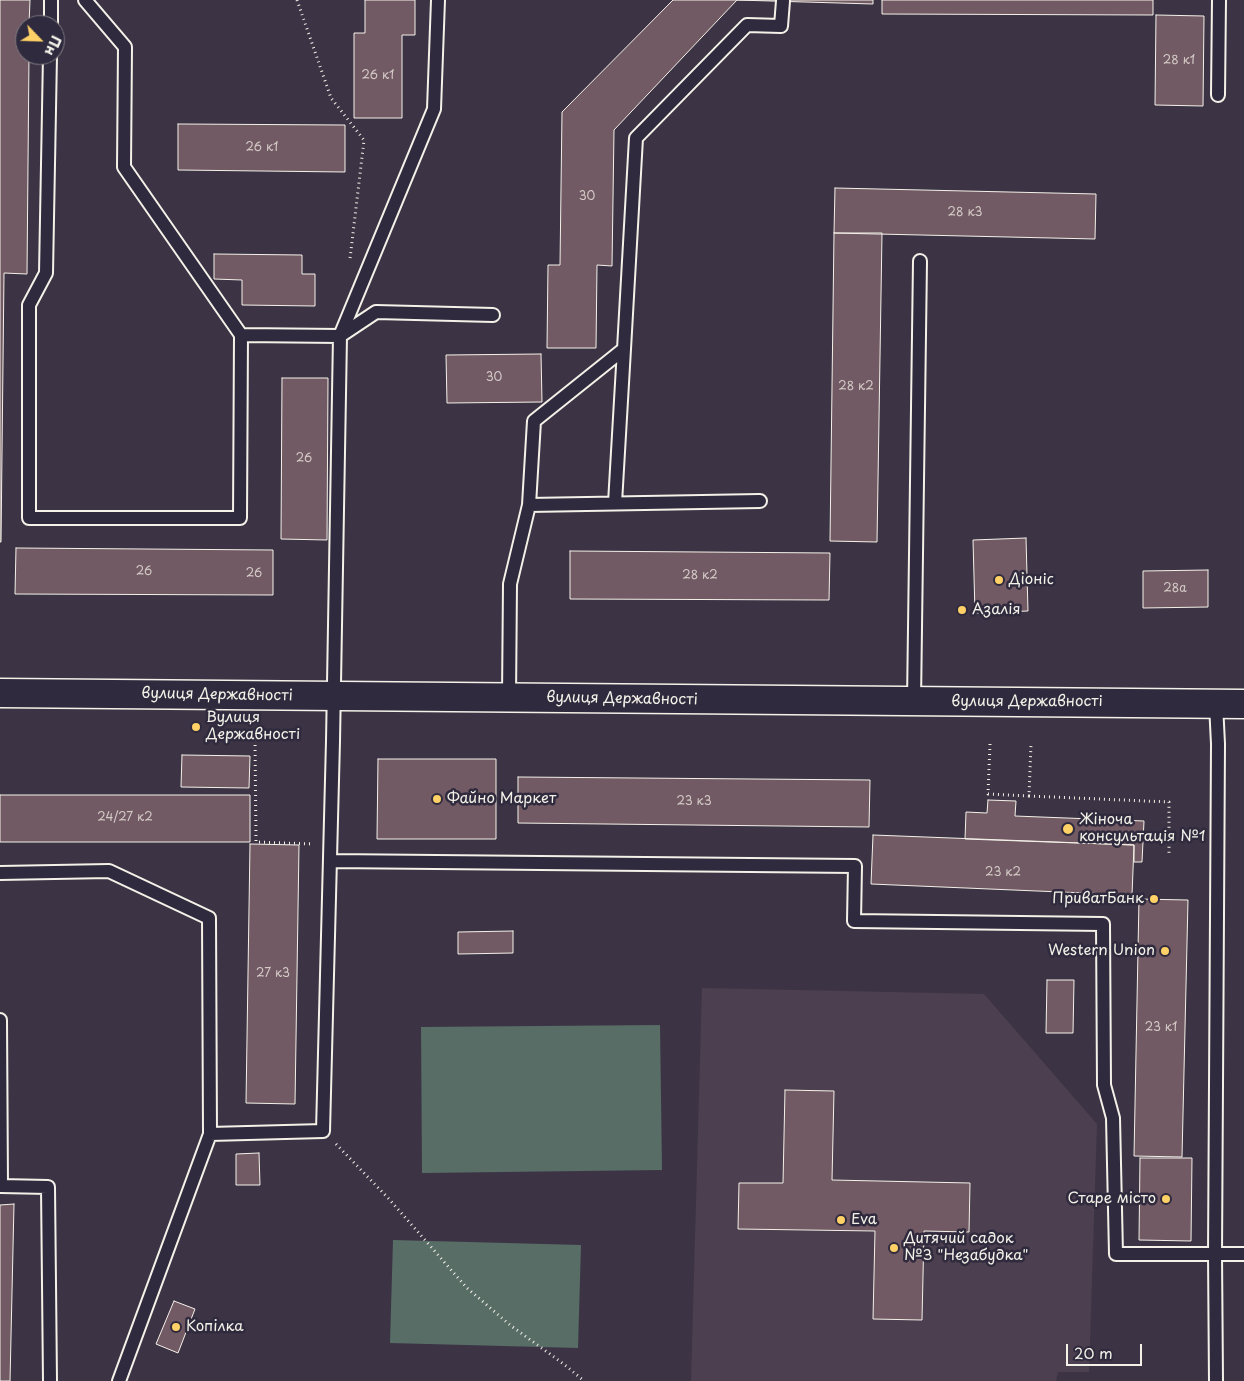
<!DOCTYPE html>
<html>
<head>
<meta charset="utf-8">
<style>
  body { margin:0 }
  #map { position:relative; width:1244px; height:1381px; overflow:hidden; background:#3c3445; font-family:"Playpen Sans",sans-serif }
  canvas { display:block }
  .north { position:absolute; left:15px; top:15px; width:50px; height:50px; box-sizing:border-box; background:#2f2a3d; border:1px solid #7e7a81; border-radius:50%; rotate:114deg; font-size:14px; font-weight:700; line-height:20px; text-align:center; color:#f4f1e8 }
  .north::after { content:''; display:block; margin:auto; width:18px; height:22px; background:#ffd166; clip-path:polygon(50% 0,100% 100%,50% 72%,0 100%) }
  .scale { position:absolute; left:1066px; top:1344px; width:76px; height:22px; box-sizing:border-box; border:2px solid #f4f1e8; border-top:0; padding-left:6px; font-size:15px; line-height:18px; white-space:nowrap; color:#f4f1e8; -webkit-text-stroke:4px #2f2a3d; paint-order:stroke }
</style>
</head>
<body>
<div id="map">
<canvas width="1244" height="1381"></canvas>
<div class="north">Пн</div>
<div class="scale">20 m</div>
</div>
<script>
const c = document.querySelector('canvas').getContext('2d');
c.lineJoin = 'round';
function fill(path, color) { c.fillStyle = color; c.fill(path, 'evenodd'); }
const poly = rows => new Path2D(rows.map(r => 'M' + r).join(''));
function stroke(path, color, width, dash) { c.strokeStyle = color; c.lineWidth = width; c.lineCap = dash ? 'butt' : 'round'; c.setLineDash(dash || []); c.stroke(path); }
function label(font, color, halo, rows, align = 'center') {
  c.font = font + ' "Playpen Sans",sans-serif'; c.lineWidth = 5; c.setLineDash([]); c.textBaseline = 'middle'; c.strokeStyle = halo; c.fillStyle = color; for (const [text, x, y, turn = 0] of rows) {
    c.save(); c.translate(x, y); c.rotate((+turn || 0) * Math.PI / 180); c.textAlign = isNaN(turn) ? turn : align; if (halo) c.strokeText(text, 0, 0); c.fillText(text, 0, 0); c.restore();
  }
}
fill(poly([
  [702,988,984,994,1097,1124,1089,1372,1058,1372,1056,1381,691,1381]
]), '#4c3f4f');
fill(poly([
  [660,1025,662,1170,422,1173,421,1027],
  [393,1240,581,1245,578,1348,390,1343]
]), '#586d66');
const building = poly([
  [0,0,30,0,29,25,25,25,25,55,29,55,27,274,4,273,1,542,0,542,0,0],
  [365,0,415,0,415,35,402,35,402,118,354,118,354,33,365,33,365,0],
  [673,0,873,0,873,4,737,0,614,130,612,266,597,265,596,348,547,348,548,265,560,265,562,112,673,0],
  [882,0,1153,0,1153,15,882,14,882,0],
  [1156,15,1204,16,1203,106,1155,105,1156,15],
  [178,124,345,125,345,172,178,170,178,124],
  [835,188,1096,194,1095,239,834,233,835,188],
  [834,233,882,233,877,542,830,541,834,233],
  [214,254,302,255,302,274,315,274,315,306,242,305,242,280,214,279,214,254],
  [541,354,542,402,447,403,446,355,541,354],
  [282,378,328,378,327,540,281,539,282,378],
  [1026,538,1028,611,975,613,973,540,1026,538],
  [16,548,273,550,273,595,15,594,16,548],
  [570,551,830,553,829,600,570,599,570,551],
  [1208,570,1208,607,1143,608,1143,571,1208,570],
  [182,755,250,756,249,788,181,787,182,755],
  [378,759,496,759,496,839,377,839,378,759],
  [518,777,870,780,869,827,518,823,518,777],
  [0,795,250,795,250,842,0,842,0,795],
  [988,800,1016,801,1015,816,1144,821,1142,862,1134,862,1134,845,965,839,966,812,987,813,988,800],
  [873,835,1134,845,1132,895,871,884,873,835],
  [250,844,299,845,295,1104,246,1103,250,844],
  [1139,899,1188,900,1182,1157,1134,1156,1139,899],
  [513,931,513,953,458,954,458,932,513,931],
  [1047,980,1074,980,1073,1033,1046,1033,1047,980],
  [785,1090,834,1091,832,1180,970,1183,969,1232,924,1231,922,1320,873,1319,875,1231,738,1229,739,1183,783,1183,785,1090],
  [259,1153,260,1185,236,1185,236,1154,259,1153],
  [1140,1158,1192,1158,1191,1241,1139,1240,1140,1158],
  [14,1204,10,1381,0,1381,0,1205,14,1204],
  [174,1301,195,1309,178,1353,156,1344,174,1301]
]);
fill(building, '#725a65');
stroke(building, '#f4f1e8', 1);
const lane = poly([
  [85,0,125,47,124,167,241,335],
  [51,25,51,0],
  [50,55,46,273,29,305,29,518,240,518,241,335,340,336,376,312,493,315],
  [1218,95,1219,0],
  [615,503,624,349],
  [529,505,534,421,624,349,636,138,747,25,781,26,783,1],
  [509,697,510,584,529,505,760,501],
  [914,701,920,261],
  [1216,704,1218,744,1215,1254,1216,1381],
  [331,861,855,866,854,921,1103,924,1104,1085,1113,1118,1116,1254,1244,1254],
  [0,873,109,871,209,918,210,1134,119,1381],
  [0,1020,1,1186,48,1187,50,1381],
  [210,1134,323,1131,333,741,340,336,434,109,438,0]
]);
const secondary = poly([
  [0,693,1244,704]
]);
stroke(lane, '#f4f1e8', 16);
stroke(secondary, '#f4f1e8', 31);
stroke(poly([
  [297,0,331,98,364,140,350,259],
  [255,740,256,842,313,844],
  [990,744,988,794,1029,796,1031,744],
  [1029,796,1169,802,1169,855],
  [336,1144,389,1199,467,1288,510,1325,565,1365,584,1381]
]), '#f4f1e8', 3, [1, 4]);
stroke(lane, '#2f2a3d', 12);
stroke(secondary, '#2f2a3d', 28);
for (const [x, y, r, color] of [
  [999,580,5,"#ffd166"],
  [962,610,5,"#ffd166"],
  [196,727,5,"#ffd166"],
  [437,799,5,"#ffd166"],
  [1068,829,6,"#ffd166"],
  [1154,899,5,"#ffd166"],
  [1165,951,5,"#ffd166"],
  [1166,1199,5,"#ffd166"],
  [841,1220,5,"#ffd166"],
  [894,1248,5,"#ffd166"],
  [176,1327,5,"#ffd166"]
]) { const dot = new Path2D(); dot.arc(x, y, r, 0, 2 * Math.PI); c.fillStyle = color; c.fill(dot); stroke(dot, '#2f2a3d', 2); }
label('12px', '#d4cbc7', null, [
  ["28 к1",1179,61],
  ["26 к1",378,76],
  ["26 к1",262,148],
  ["30",587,197],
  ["28 к3",965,213],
  ["30",494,378],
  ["28 к2",856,387],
  ["26",304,459],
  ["26",144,572],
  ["26",254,574],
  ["28 к2",700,576],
  ["28а",1175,589],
  ["23 к3",694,802],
  ["24/27 к2",125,818],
  ["23 к2",1003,873],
  ["27 к3",273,974],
  ["23 к1",1161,1028]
]);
label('15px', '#f4f1e8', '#2f2a3d', [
  ["Діоніс",1009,580],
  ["Азалія",972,610],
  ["Вулиця",206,718],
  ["Державності",206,735],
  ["Файно Маркет",447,799],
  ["Жіноча",1079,820],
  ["консультація №1",1079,837],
  ["ПриватБанк",1144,899,"right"],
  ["Western Union",1155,951,"right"],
  ["Старе місто",1156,1199,"right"],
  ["Eva",851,1220],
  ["Дитячий садок",904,1239],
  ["№3 \"Незабудка\"",904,1256],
  ["Копілка",186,1327]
], 'left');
label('15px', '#f4f1e8', '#2f2a3d', [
  ["вулиця Державності",217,695,1],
  ["вулиця Державності",622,699,1],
  ["вулиця Державності",1027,702]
]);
</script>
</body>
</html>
